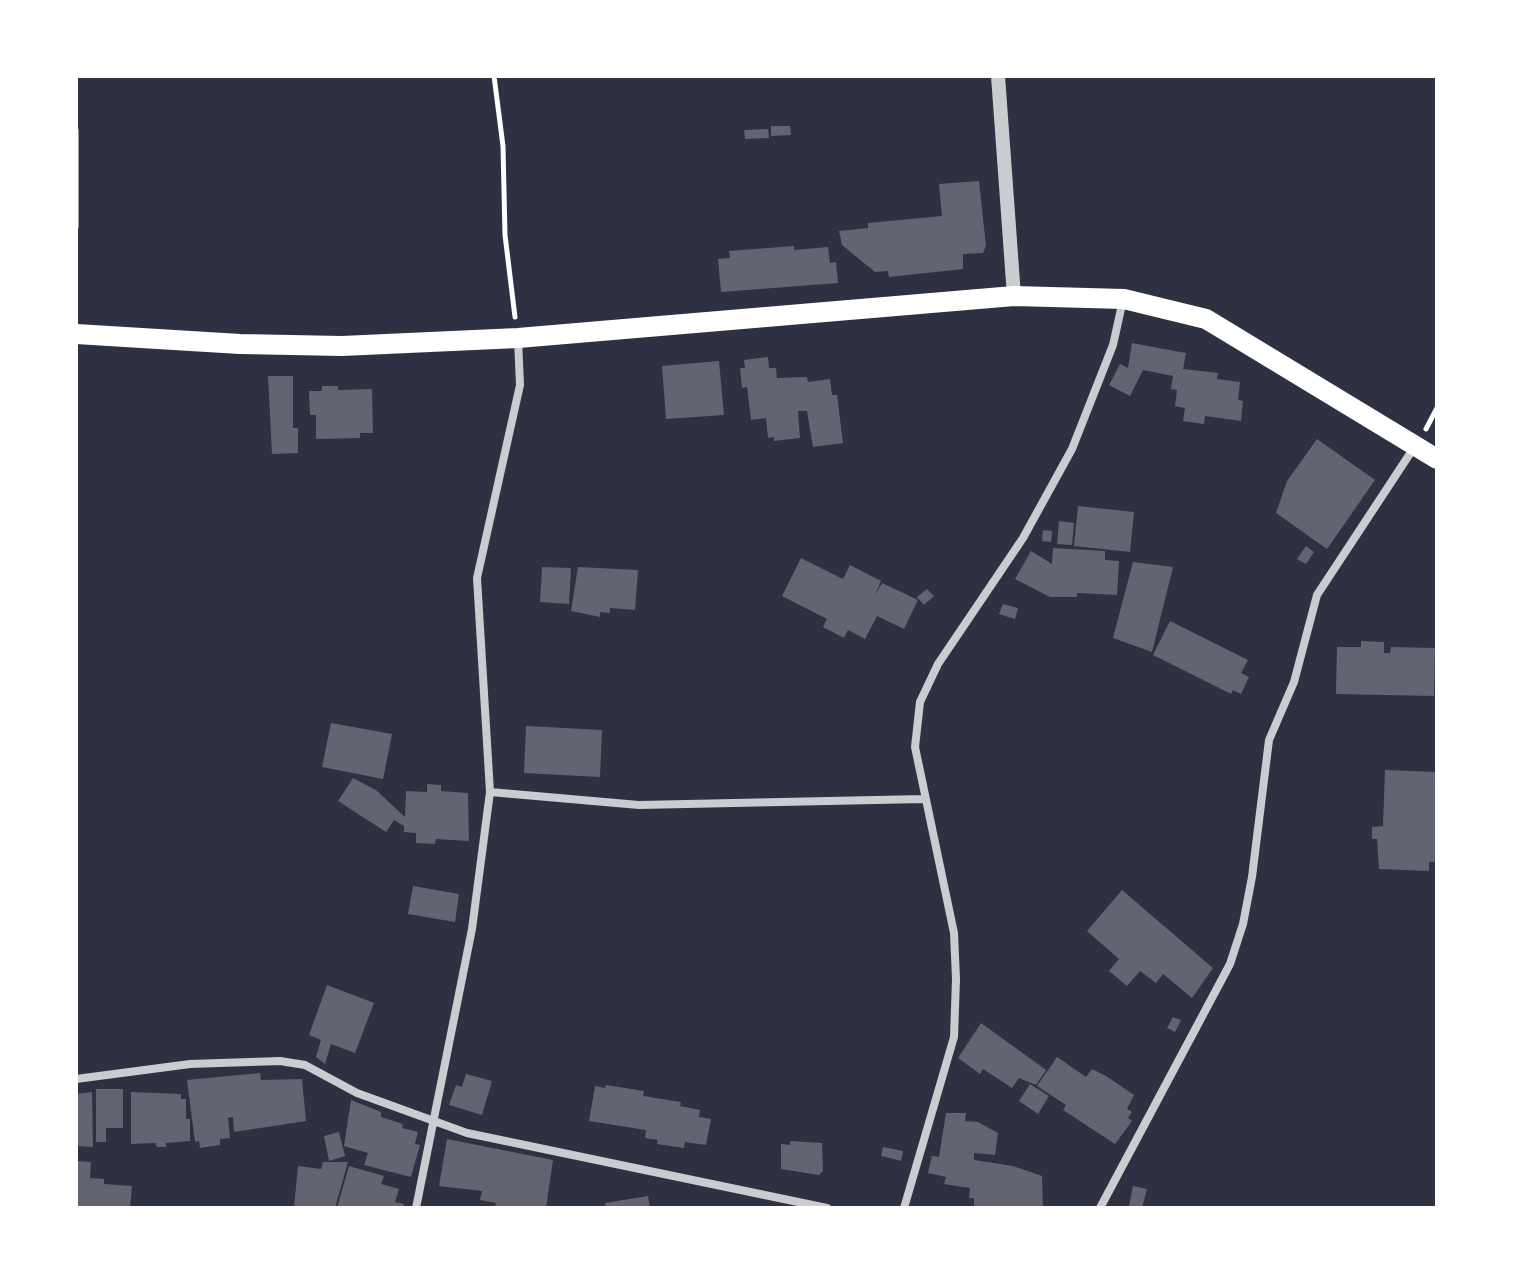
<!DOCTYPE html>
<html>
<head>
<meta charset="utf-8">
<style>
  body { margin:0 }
  #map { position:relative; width:1513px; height:1284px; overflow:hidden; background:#2d3142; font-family:Roboto,sans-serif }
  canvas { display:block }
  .frame { position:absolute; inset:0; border:78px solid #fff; pointer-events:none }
</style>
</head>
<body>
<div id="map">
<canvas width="1513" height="1284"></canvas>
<div class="frame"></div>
</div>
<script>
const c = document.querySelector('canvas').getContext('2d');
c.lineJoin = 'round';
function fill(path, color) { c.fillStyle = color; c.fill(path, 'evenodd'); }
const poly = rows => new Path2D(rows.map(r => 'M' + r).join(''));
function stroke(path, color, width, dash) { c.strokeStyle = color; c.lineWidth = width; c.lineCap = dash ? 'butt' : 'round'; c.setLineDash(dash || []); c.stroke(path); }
fill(poly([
  [771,126,790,126,791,135,771,136],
  [768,129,769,138,745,139,744,130],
  [979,181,986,246,983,253,963,254,963,269,889,277,888,271,875,272,842,245,839,231,868,228,868,223,942,216,939,184],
  [794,246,794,250,828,247,830,263,836,262,838,283,721,292,718,259,730,258,729,251],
  [1132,343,1186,353,1183,369,1218,373,1217,379,1240,382,1238,400,1243,401,1241,421,1205,416,1204,424,1183,421,1185,408,1175,406,1177,390,1171,389,1173,376,1143,370,1130,396,1109,385,1120,364,1128,368],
  [768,357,769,368,776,368,777,378,807,377,808,382,830,379,832,395,837,395,843,443,813,447,807,411,798,411,800,438,774,441,774,437,768,438,766,418,751,420,747,387,742,388,740,368,745,368,744,360],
  [719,361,724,415,666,419,662,366],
  [268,376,293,376,293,428,298,428,298,453,272,454],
  [322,386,338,386,338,390,372,389,373,433,360,433,360,438,316,439,316,415,310,415,309,391,322,391],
  [1317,439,1375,480,1327,549,1276,513,1287,481],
  [1078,506,1134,512,1130,552,1074,546],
  [1059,521,1074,523,1072,545,1057,544],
  [1043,530,1052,531,1051,542,1042,541],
  [1306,546,1314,552,1306,564,1297,559],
  [1053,548,1105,551,1105,560,1119,561,1117,595,1077,593,1077,597,1050,597,1015,579,1031,551,1052,564],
  [801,558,843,579,850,565,881,581,875,595,882,583,918,600,904,629,877,616,865,639,848,630,844,638,823,627,827,619,782,596],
  [1133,562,1173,567,1152,652,1113,638],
  [542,567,571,568,569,604,540,602],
  [578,567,638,570,635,610,610,608,610,613,600,612,600,617,571,611],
  [927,589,934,596,924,605,917,597],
  [1003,604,1018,608,1015,619,999,614],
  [1170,621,1248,660,1241,673,1249,677,1241,694,1233,690,1231,694,1153,655],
  [1361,641,1384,642,1384,653,1390,653,1391,647,1435,648,1434,696,1336,694,1337,647,1361,647],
  [331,723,392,734,383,779,322,767],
  [526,726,602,730,600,777,524,773],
  [1385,770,1437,772,1437,862,1429,862,1429,871,1379,869,1377,839,1372,839,1372,827,1383,826],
  [353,778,376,790,405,817,406,791,427,792,427,784,441,785,441,791,468,793,469,841,436,839,435,844,416,843,416,833,404,832,404,826,394,820,386,832,338,801],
  [413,886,459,894,455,922,408,914],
  [1122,890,1213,968,1192,998,1163,974,1156,983,1140,971,1127,986,1109,971,1119,959,1087,931],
  [327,985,374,1003,355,1053,331,1044,325,1064,316,1057,321,1040,309,1035],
  [1173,1017,1181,1020,1175,1032,1167,1028],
  [981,1023,1046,1070,1036,1085,1019,1078,1012,1088,983,1069,980,1074,958,1058],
  [1057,1057,1086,1077,1092,1069,1106,1076,1134,1095,1127,1109,1132,1112,1128,1118,1132,1121,1115,1144,1063,1110,1066,1105,1037,1086],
  [260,1073,261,1080,302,1079,306,1121,234,1132,233,1117,228,1118,230,1138,220,1139,220,1145,200,1148,199,1141,195,1142,187,1080],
  [466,1074,492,1081,482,1115,449,1105,456,1085,462,1087],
  [1030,1084,1049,1096,1038,1114,1019,1101],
  [606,1085,644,1091,643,1096,681,1102,680,1106,700,1110,699,1117,711,1119,706,1145,685,1142,684,1148,657,1144,658,1140,645,1138,646,1130,589,1121,595,1086,605,1088],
  [96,1089,123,1089,123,1128,106,1128,106,1142,96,1142],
  [92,1092,93,1147,76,1146,76,1094],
  [131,1092,181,1094,181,1099,186,1099,186,1119,190,1119,190,1141,166,1143,166,1147,157,1147,155,1143,131,1144],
  [351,1100,381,1112,381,1117,403,1124,402,1128,418,1132,415,1144,420,1145,411,1177,364,1165,368,1153,344,1146],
  [946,1113,966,1113,965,1121,978,1122,998,1133,995,1155,974,1153,974,1160,1013,1166,1042,1176,1043,1208,974,1208,974,1198,969,1198,970,1188,944,1184,946,1177,928,1173,932,1156,939,1157],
  [339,1132,345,1156,329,1161,324,1136],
  [447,1139,553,1160,546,1208,495,1207,496,1203,480,1200,482,1191,439,1186],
  [790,1141,822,1143,823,1171,819,1175,781,1169,781,1144,790,1145],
  [883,1147,903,1151,901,1161,881,1156],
  [76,1161,91,1162,90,1178,104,1179,104,1184,132,1186,130,1208,76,1207],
  [323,1162,348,1162,335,1208,294,1208,298,1166,321,1169],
  [349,1166,384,1176,381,1184,399,1189,395,1202,404,1204,403,1208,337,1208],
  [1133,1186,1147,1189,1142,1208,1129,1206],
  [648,1196,650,1208,606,1208,605,1203]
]), '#626471');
stroke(poly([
  [494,76,503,146,505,235,515,317],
  [76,130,76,227],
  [1426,429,1437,408]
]), '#fff', 5);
stroke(poly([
  [490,792,639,805,923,799],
  [76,1079,190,1064,280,1061,305,1065,357,1093,467,1133,827,1208],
  [416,1208,472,929,490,792,477,578,520,385,518,339],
  [904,1208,954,1037,956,979,954,933,915,747,920,702,938,664,1023,538,1072,449,1113,345,1123,300],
  [1100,1208,1230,964,1243,924,1252,877,1269,740,1294,682,1317,595,1415,446]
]), '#caccd0', 8);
stroke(poly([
  [998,76,1014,296]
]), '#caccd0', 14);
stroke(poly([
  [76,334,240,344,342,346,518,338,1014,296,1124,299,1206,319,1437,459]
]), '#fff', 20);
</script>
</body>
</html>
